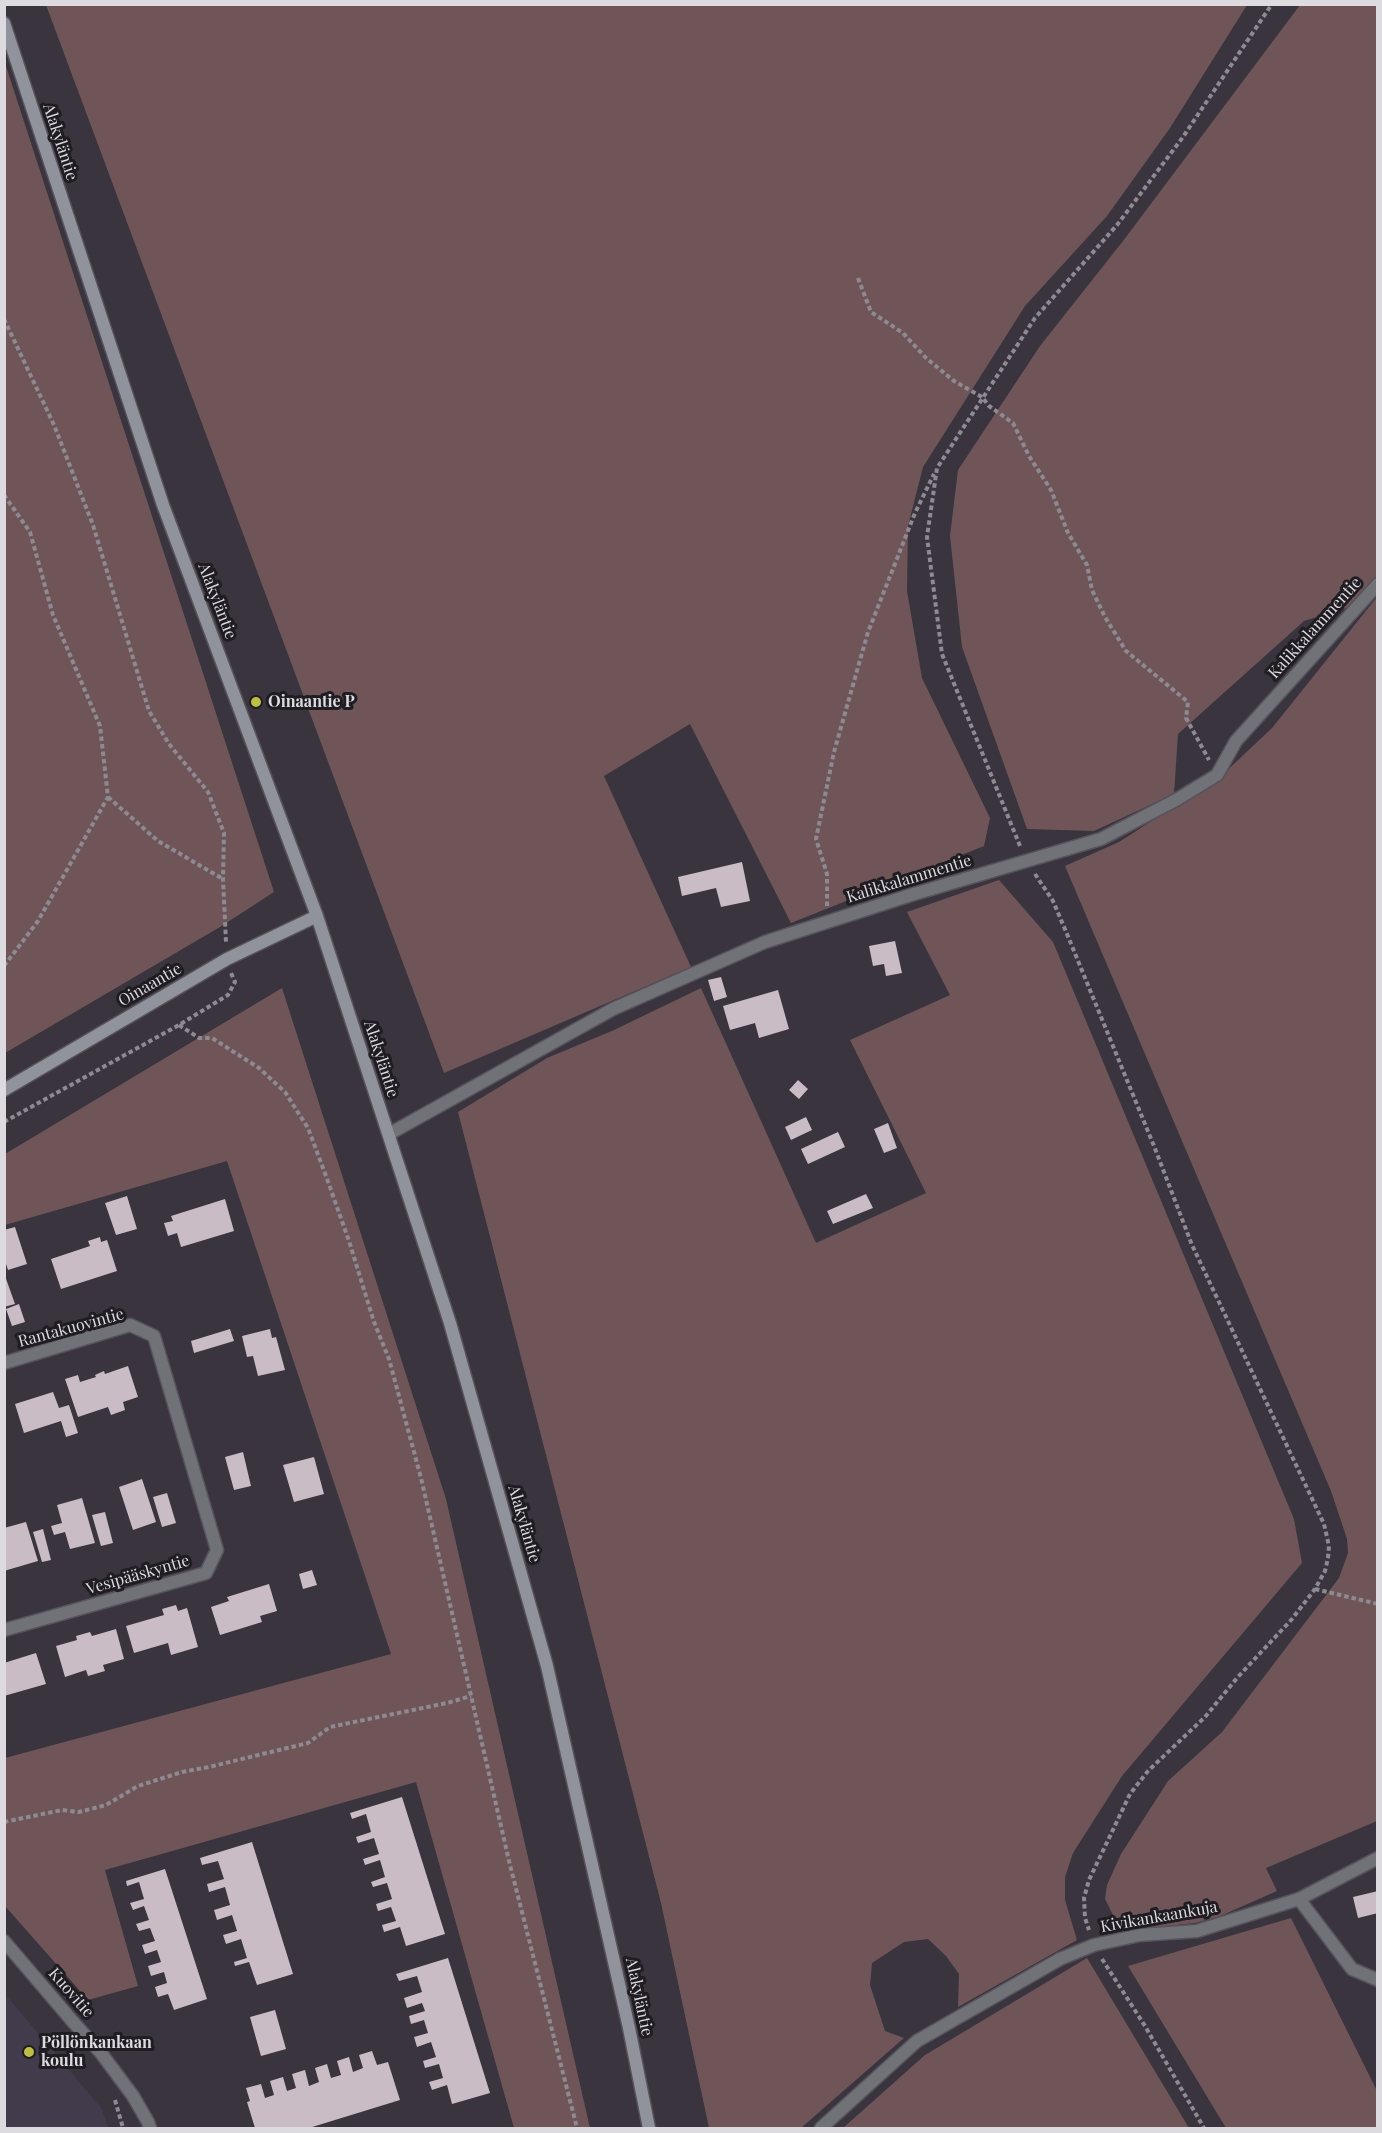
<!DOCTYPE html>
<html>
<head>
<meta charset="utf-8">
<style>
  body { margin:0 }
  #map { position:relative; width:1382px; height:2133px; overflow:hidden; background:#39343e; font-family:"Playfair Display",serif }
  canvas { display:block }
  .frame { position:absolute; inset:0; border:6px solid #dddae0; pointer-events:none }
</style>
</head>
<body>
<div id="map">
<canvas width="1382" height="2133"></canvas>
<div class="frame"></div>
</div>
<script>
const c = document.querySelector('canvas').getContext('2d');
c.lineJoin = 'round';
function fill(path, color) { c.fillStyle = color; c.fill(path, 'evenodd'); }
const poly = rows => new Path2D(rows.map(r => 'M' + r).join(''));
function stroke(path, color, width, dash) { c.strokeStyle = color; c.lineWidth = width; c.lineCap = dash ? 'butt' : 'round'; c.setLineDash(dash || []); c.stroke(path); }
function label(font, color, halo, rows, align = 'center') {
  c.font = font + ' "Playfair Display",serif'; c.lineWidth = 6; c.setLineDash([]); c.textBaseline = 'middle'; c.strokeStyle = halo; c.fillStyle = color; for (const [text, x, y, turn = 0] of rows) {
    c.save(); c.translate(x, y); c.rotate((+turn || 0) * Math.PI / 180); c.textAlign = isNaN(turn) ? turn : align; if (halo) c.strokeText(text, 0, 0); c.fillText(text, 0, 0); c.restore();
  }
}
fill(poly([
  [5,1994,102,2109,108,2128,5,2128]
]), '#423b4b');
fill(poly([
  [46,5,1247,5,1170,128,1107,216,1025,306,923,467,908,526,907,591,922,678,990,818,984,846,791,923,690,724,604,776,691,967,444,1073],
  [1300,5,1377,5,1377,576,1353,606,1304,621,1178,734,1174,794,1094,831,1027,829,962,647,950,536,958,470,1040,346,1123,241],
  [5,63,274,892,220,927,5,1053],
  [1377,597,1377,1821,1266,1868,1277,1891,1218,1917,1195,1923,1121,1931,1105,1899,1107,1885,1121,1854,1168,1781,1222,1732,1339,1578,1348,1553,1347,1539,1331,1491,1065,866,1119,842,1220,777,1272,728],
  [999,880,1053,942,1294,1519,1302,1563,1122,1776,1073,1853,1065,1877,1065,1900,1077,1940,958,2007,959,1974,946,1956,928,1939,904,1942,872,1963,870,1985,885,2031,904,2038,801,2128,709,2128,661,1903,458,1112,547,1058,614,1030,701,988,816,1243,926,1193,850,1040,950,995,907,912],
  [282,988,446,1499,590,2128,514,2128,416,1782,105,1870,138,1986,88,2000,5,1906,5,1758,391,1654,227,1161,5,1225,5,1154],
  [1291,1918,1377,2091,1377,2128,1226,2128,1128,1966],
  [1087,1958,1189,2128,843,2128,925,2055]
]), '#6f5558');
fill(poly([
  [742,862,750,901,721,907,716,888,682,896,678,877],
  [895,941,902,973,886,976,884,964,873,966,869,946],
  [721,977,727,997,714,1001,708,980],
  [778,990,789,1029,759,1038,755,1023,730,1030,723,1006],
  [798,1080,808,1089,799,1099,789,1090],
  [806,1117,812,1130,791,1140,785,1127],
  [888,1123,897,1148,884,1153,874,1129],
  [838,1132,845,1147,808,1164,801,1149],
  [866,1194,873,1208,833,1224,827,1211],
  [127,1196,137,1229,116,1235,105,1203],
  [225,1199,234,1231,181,1247,177,1233,168,1236,164,1223,173,1221,171,1216],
  [15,1227,27,1264,8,1270,4,1258,4,1230],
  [100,1237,101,1242,107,1240,117,1271,61,1289,51,1259,90,1246,88,1241],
  [4,1273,15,1304,4,1307],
  [19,1304,25,1322,12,1326,6,1309],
  [230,1329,234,1341,194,1353,191,1341],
  [270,1329,272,1338,276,1337,285,1370,258,1376,253,1356,247,1357,242,1336],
  [128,1366,138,1397,123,1402,125,1410,111,1415,108,1407,78,1417,65,1379,78,1375,80,1382,96,1377,95,1375,104,1371,105,1374],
  [53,1392,59,1408,69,1405,78,1433,66,1437,61,1421,24,1433,15,1404],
  [243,1452,251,1486,234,1490,225,1457],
  [314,1457,324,1494,294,1502,283,1465],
  [142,1479,156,1522,133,1530,119,1487],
  [167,1493,176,1523,162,1527,153,1497],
  [82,1498,95,1543,70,1549,65,1532,54,1535,51,1526,62,1523,57,1505],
  [105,1512,113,1543,101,1546,92,1515],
  [26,1522,38,1561,4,1571,4,1528],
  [43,1529,51,1560,42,1562,33,1532],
  [312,1570,317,1585,303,1589,299,1574],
  [269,1584,277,1611,260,1616,262,1622,220,1635,211,1607,229,1601,227,1597],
  [176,1605,178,1611,187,1608,198,1647,171,1655,168,1643,134,1653,126,1626,164,1615,162,1609],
  [116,1629,124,1659,103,1665,105,1671,88,1676,86,1670,65,1677,56,1646,77,1640,76,1636,90,1632,92,1636],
  [36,1653,46,1684,4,1696,4,1663],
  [402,1797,445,1934,406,1946,400,1927,384,1932,382,1925,396,1921,391,1907,378,1911,376,1904,392,1899,387,1883,373,1887,371,1882,385,1877,380,1860,365,1865,363,1859,379,1854,374,1838,358,1843,356,1837,371,1832,366,1814,352,1819,350,1813],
  [252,1842,293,1974,257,1985,249,1962,235,1966,234,1962,247,1958,241,1939,226,1944,223,1935,237,1931,232,1915,217,1920,214,1910,230,1905,225,1887,209,1892,207,1884,224,1879,218,1861,202,1865,200,1858],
  [165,1869,207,1999,174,2010,168,1994,158,1997,155,1987,167,1983,164,1972,151,1976,148,1966,161,1962,157,1950,145,1954,142,1945,155,1941,150,1928,139,1931,136,1924,149,1920,144,1906,133,1910,130,1903,144,1899,139,1882,127,1886,126,1881],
  [1378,1891,1378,1913,1358,1918,1353,1897],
  [448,1958,490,2093,452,2104,447,2085,432,2090,429,2082,443,2078,439,2064,425,2068,423,2061,436,2057,431,2042,417,2047,414,2037,428,2033,424,2020,411,2024,409,2016,425,2011,422,2003,407,2008,404,1998,422,1992,417,1976,399,1981,396,1974],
  [275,2010,286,2049,261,2056,250,2017],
  [372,2051,377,2065,388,2062,400,2100,309,2128,255,2128,247,2102,250,2101,246,2088,261,2084,265,2098,274,2095,270,2081,283,2077,287,2091,296,2088,292,2074,305,2070,309,2086,319,2082,315,2068,327,2064,331,2078,341,2075,337,2061,349,2057,353,2072,363,2068,359,2055]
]), '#c9bcc4');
const lane = poly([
  [1299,1899,1378,1858],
  [4,1941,74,2023]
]);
const street = poly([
  [389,1134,613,1009,765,942,914,894,1101,839,1176,800,1217,775,1236,741,1378,584],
  [4,1363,130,1325,154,1336,217,1550,206,1573,4,1630],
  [74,2023,101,2053,133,2096,148,2122,150,2128],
  [821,2128,917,2041,1060,1959,1094,1945,1140,1935,1197,1931,1299,1899,1352,1969,1378,1980]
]);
const secondary = poly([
  [4,23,163,505,317,916,450,1323,547,1666,629,2028,649,2128],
  [4,1090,227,959,317,916]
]);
stroke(lane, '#57525b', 15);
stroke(street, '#57525b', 15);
stroke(secondary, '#57525b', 15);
stroke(poly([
  [858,278,871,312,903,333,926,358,954,381,982,397,989,406,1013,423,1029,456,1051,490,1068,533,1087,565,1092,590,1105,617,1126,651,1188,702,1186,718,1209,760],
  [4,319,54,425,93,525,149,711,169,744,208,792,224,833,223,879,226,942],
  [4,495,30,532,53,615,100,726,108,797,38,921,4,966],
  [108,797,158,841,223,879],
  [1020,846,942,654,927,537,937,468,1035,318,1117,225,1183,137,1272,4],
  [1035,874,1053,901,1067,934,1154,1146,1192,1245,1324,1524,1329,1546,1328,1558,1325,1571,1315,1589,1292,1619,1237,1678,1205,1717,1148,1771,1130,1794,1089,1880,1084,1898,1085,1918,1089,1930],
  [827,906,827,874,816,839,834,752,868,632,915,513,934,474],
  [179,1025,199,1038,212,1038,259,1068,285,1092,308,1128,326,1176,349,1241,374,1322,389,1359,421,1478,509,1861,577,2128],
  [4,1122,179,1025,228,995,235,982,231,973],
  [1315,1589,1378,1604],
  [4,1822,62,1810,79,1812,106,1805,138,1786,182,1772,209,1767,308,1743,330,1727,447,1703,471,1696],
  [1102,1959,1145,2026,1204,2128],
  [115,2100,123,2128]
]), '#8e8a92', 4, [4.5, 3]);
stroke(lane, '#707277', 12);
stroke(street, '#707277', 12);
stroke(secondary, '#90939b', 12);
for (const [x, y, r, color] of [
  [256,702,6,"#bcbf44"],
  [29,2052,6,"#bcbf44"]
]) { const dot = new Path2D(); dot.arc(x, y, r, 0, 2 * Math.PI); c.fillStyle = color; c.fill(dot); stroke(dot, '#1f1d21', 2); }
label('16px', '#dddae0', '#1f1d21', [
  ["Alakyläntie",60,142,72],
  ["Alakyläntie",217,601,69],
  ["Kalikkalammentie",1315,628,-48],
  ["Kalikkalammentie",909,879,-17],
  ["Oinaantie",150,985,-30],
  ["Alakyläntie",381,1059,72],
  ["Rantakuovintie",71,1328,-15],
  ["Alakyläntie",524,1524,74],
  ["Vesipääskyntie",138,1575,-16],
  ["Kivikankaankuja",1159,1917,-10],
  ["Kuovitie",71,1993,49],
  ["Alakyläntie",639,1997,78]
]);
label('bold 16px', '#dddae0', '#1f1d21', [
  ["Oinaantie P",268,702],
  ["Pöllönkankaan",41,2043],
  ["koulu",41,2061]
], 'left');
</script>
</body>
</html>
